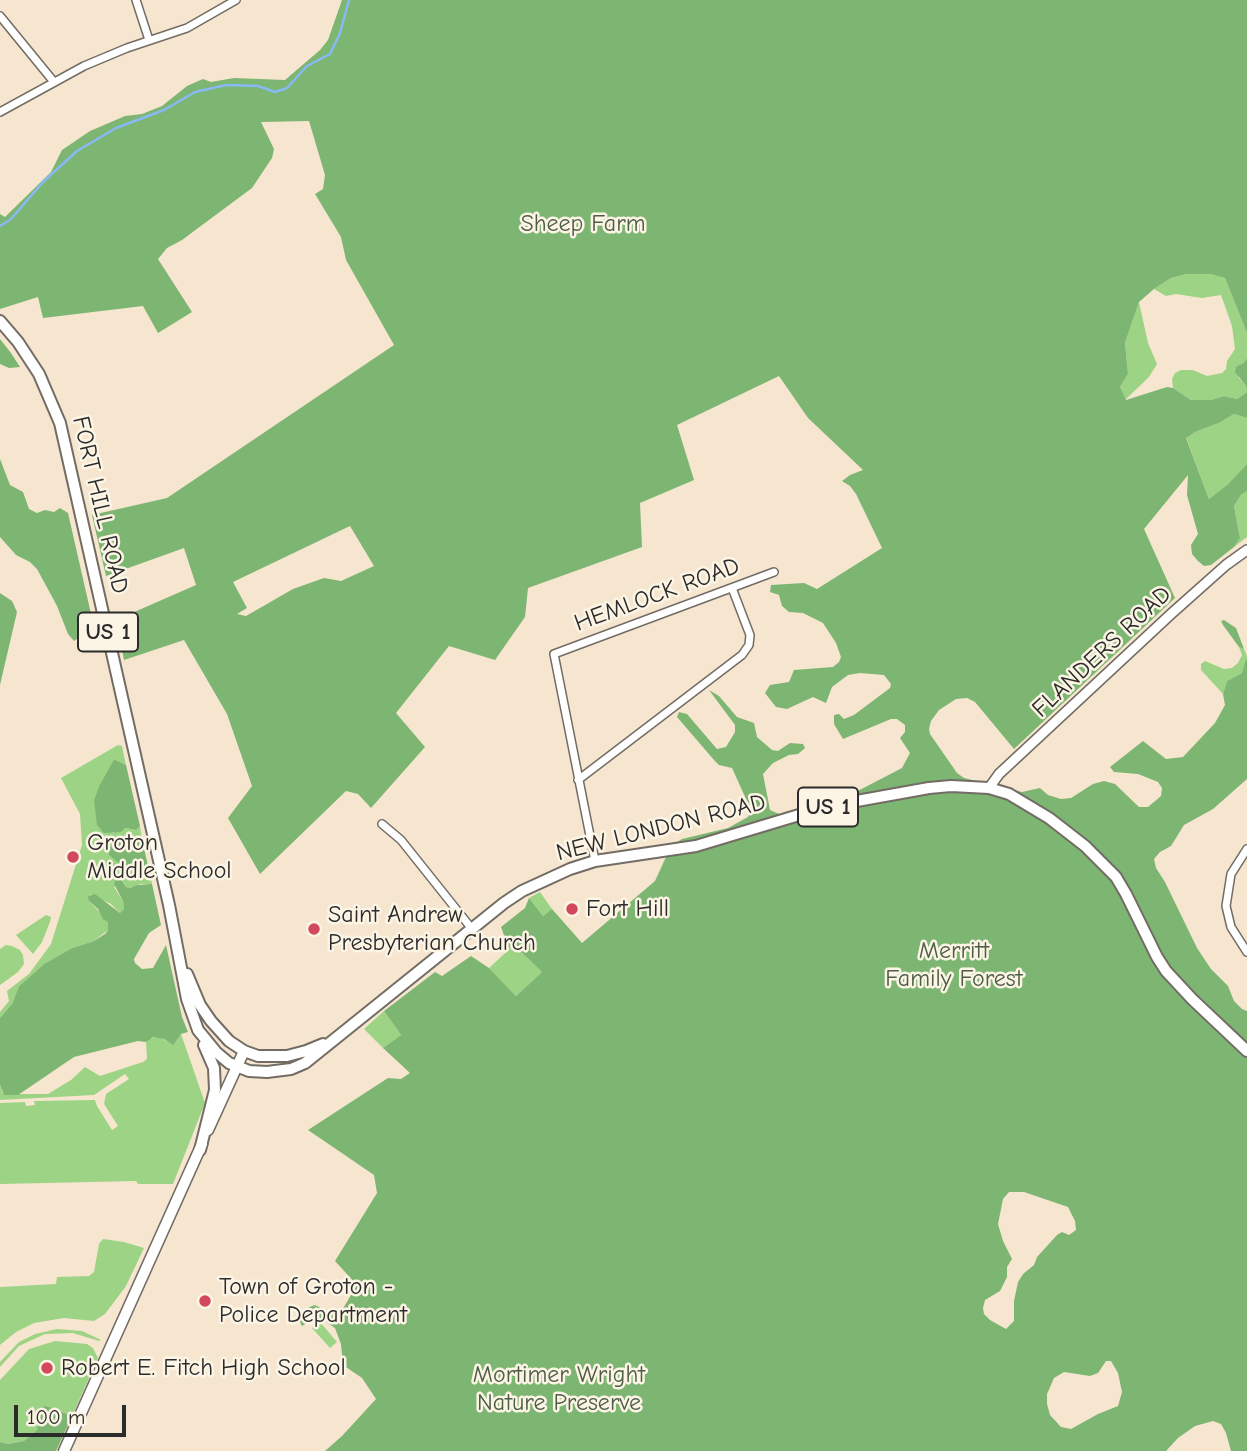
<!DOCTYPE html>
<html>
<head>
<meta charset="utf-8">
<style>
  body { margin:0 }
  #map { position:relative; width:1247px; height:1451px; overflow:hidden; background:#f7e6cf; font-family:"Comic Neue",sans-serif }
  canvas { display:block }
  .scale { position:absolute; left:14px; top:1405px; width:112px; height:32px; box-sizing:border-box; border:4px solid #2b2b2b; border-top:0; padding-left:9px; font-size:21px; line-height:24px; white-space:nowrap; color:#2b2b2b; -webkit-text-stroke:5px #fcf5e5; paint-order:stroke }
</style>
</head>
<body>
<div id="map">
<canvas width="1247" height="1451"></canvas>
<div class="scale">100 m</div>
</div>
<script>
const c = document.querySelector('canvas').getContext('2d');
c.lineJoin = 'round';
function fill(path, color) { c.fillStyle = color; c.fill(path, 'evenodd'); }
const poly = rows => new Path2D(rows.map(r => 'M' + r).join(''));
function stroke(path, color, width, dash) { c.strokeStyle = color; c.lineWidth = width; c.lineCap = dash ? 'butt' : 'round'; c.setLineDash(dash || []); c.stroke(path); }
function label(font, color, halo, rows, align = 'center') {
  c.font = font + ' "Comic Neue",sans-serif'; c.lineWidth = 5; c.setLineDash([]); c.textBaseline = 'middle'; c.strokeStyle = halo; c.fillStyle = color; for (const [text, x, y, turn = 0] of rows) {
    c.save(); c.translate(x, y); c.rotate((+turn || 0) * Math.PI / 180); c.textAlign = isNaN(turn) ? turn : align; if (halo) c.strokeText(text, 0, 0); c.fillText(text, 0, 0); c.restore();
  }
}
fill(poly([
  [1187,274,1210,274,1225,278,1247,333,1247,358,1238,377,1246,386,1247,392,1237,399,1224,396,1211,400,1191,400,1173,388,1172,379,1175,373,1181,370,1193,370,1207,376,1222,373,1226,369,1227,361,1235,349,1232,326,1221,295,1202,298,1176,294,1166,296,1154,289,1171,278],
  [1139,302,1148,343,1157,364,1149,377,1125,400,1120,387,1128,374,1125,343],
  [1234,414,1247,418,1247,464,1228,484,1209,499,1186,437,1195,432,1219,423],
  [1247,491,1247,537,1234,547,1240,538,1234,506,1241,495],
  [1239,647,1244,649,1247,656,1246,665,1242,673,1227,681,1223,694,1201,670,1201,664,1205,661,1224,669,1232,668,1238,663,1242,655],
  [118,745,122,746,126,765,114,759,99,786,94,800,112,833,125,828,136,830,140,826,142,839,138,837,122,840,121,865,139,865,150,875,152,884,140,884,130,888,126,887,123,882,114,887,123,901,124,909,120,913,111,904,90,894,89,901,108,921,108,930,94,941,72,948,44,964,19,986,12,1004,0,1018,0,1012,9,1001,7,991,29,974,51,944,82,845,80,814,61,778],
  [540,892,552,909,543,916,529,898],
  [46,915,51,917,50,922,42,942,33,954,16,935],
  [6,945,12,946,20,950,23,955,24,964,18,972,0,985,0,949],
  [514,945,542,972,516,996,489,968],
  [384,1011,401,1035,383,1048,364,1029],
  [181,1034,205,1103,173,1184,138,1184,136,1181,0,1184,0,1103,25,1102,26,1106,35,1105,34,1101,95,1100,97,1106,112,1130,118,1126,104,1104,106,1094,129,1079,125,1074,94,1095,0,1100,0,1085,3,1094,48,1094,71,1080,85,1067,100,1076,143,1062,147,1059,146,1042,149,1039,158,1036,170,1043],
  [103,1239,124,1242,144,1248,126,1286,105,1314,94,1321,64,1318,34,1323,16,1332,0,1345,0,1287,56,1284,57,1277,89,1276,94,1272,99,1244],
  [320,1322,337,1342,330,1348,312,1328],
  [57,1329,82,1331,101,1340,99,1341,73,1333,45,1334,19,1346,0,1367,0,1362,19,1342,35,1334],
  [55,1341,87,1344,93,1348,98,1358,72,1416,47,1406,37,1413,37,1430,24,1441,8,1444,0,1442,0,1380,29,1349]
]), '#9cd385');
fill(poly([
  [342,0,1247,0,1247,333,1225,278,1210,274,1187,274,1171,278,1154,289,1139,302,1125,343,1128,374,1120,387,1126,400,1167,387,1173,388,1191,400,1211,400,1224,396,1237,399,1247,392,1246,386,1235,372,1236,367,1244,363,1247,358,1247,418,1234,414,1219,423,1195,432,1186,438,1209,499,1228,484,1247,464,1247,491,1241,495,1234,506,1240,538,1234,547,1211,565,1204,566,1198,561,1192,554,1191,545,1198,534,1187,495,1188,475,1144,529,1175,598,1014,749,975,702,967,698,956,699,939,710,931,721,929,729,930,734,957,773,964,778,1022,792,1040,788,1048,795,1061,799,1071,798,1093,784,1104,781,1115,784,1139,807,1148,807,1161,796,1162,788,1158,782,1138,774,1114,772,1110,767,1143,741,1166,759,1183,757,1215,723,1225,705,1223,694,1227,681,1242,673,1247,657,1247,779,1213,809,1184,825,1171,846,1160,852,1154,859,1156,868,1165,882,1197,948,1211,969,1228,986,1234,1001,1242,1009,1247,1011,1247,1451,1231,1451,1226,1433,1221,1424,1213,1421,1195,1426,1178,1438,1166,1451,325,1451,342,1436,376,1399,362,1378,343,1365,341,1344,335,1328,323,1320,314,1319,302,1326,298,1318,304,1309,315,1305,338,1317,357,1285,335,1261,377,1193,374,1175,308,1130,388,1078,401,1079,410,1073,383,1048,401,1035,384,1011,435,972,442,976,471,956,489,968,516,996,542,972,514,945,509,949,501,927,525,908,529,898,543,916,552,909,582,943,655,881,671,846,682,839,728,828,748,817,751,810,732,768,719,765,714,760,677,717,679,712,687,714,717,749,726,747,735,732,735,725,709,690,719,696,737,717,754,723,757,737,772,750,778,751,790,743,803,744,805,748,798,754,789,755,773,763,763,774,770,810,779,814,848,796,902,768,910,753,900,738,905,732,905,725,897,719,891,719,843,739,834,724,834,715,839,714,844,719,854,715,890,688,891,684,884,675,860,673,848,675,832,687,826,703,813,697,787,709,776,707,765,693,770,685,789,682,794,670,833,667,839,662,841,657,836,643,823,623,803,613,789,612,782,606,779,595,770,592,771,585,804,583,817,589,882,548,856,494,850,486,842,481,850,475,863,470,808,418,779,376,677,425,694,480,640,503,642,547,528,588,525,617,495,660,449,646,396,713,425,747,371,808,358,794,346,791,260,874,228,818,252,786,227,714,184,640,124,660,116,620,196,585,184,548,106,576,92,515,167,498,394,345,346,260,341,237,315,194,323,189,325,175,309,121,261,122,274,149,272,158,252,188,182,240,167,248,158,259,192,312,158,333,143,306,43,318,38,297,0,309,0,214,5,217,51,172,62,150,90,131,125,116,142,114,162,106,187,86,203,79,211,82,234,78,285,80,320,50,328,40],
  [350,526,374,566,341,581,324,578,293,589,246,616,237,614,247,608,233,582],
  [1009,1192,1024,1192,1068,1207,1075,1221,1076,1230,1069,1235,1062,1232,1057,1235,1037,1257,1034,1265,1023,1274,1018,1282,1014,1301,1014,1321,1006,1329,990,1320,984,1314,983,1308,985,1300,1000,1291,1007,1277,1007,1267,1012,1259,1003,1241,998,1224,1003,1199],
  [1106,1361,1111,1361,1118,1373,1122,1392,1118,1406,1098,1414,1071,1429,1061,1427,1050,1415,1047,1404,1047,1394,1054,1378,1064,1372,1090,1376,1098,1373],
  [0,339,11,353,20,367,9,368,0,364],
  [0,459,10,485,23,492,29,509,37,513,45,510,54,512,60,508,68,513,94,627,74,641,68,634,57,606,37,569,30,562,16,555,0,537],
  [0,593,12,601,17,612,0,685],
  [1224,620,1236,628,1244,649,1239,647,1223,625,1221,621],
  [114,759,126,765,140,826,136,830,125,828,121,832,104,833,97,825,94,800,99,786],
  [138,837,142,839,150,875,139,865,121,865,109,855,110,848,115,844,122,840],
  [120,878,126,887,130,888,137,885,152,884,161,925,149,933,134,959,135,963,142,969,153,968,166,945,182,1017,188,1032,181,1034,173,1045,164,1039,153,1037,146,1042,138,1041,74,1057,18,1095,4,1095,0,1085,0,1018,12,1004,19,986,44,964,72,948,94,941,105,934,108,930,108,922,103,919,98,909,89,901,88,896,95,894,120,913,124,909,123,901,114,884,116,879],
  [47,1406,72,1416,56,1451,0,1451,0,1442,8,1444,24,1441,37,1430,39,1408]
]), '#7db572');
stroke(poly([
  [0,226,11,219,43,182,77,151,116,128,164,110,195,92,226,85,258,86,275,92,287,88,307,66,330,54,340,33,349,0]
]), '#88b9f4', 2.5);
const minor = poly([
  [136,0,149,40],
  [0,16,54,82],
  [0,112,84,66,127,48,187,28,236,0],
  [578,780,742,655,749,645,750,635,732,588],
  [382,824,401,840,472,929],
  [1247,849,1231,874,1226,906,1231,927,1247,952],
  [595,861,554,654,774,572]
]);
const tertiary = poly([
  [989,788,999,774,1171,614,1226,565,1247,550]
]);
const secondary = poly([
  [208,1130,244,1051],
  [64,1451,202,1144]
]);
const primary = poly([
  [0,321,18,342,39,374,60,423,169,905,187,999,198,1030,216,1052,229,1063,249,1071,267,1072,291,1069,305,1063,504,903,522,891,570,869,595,861,696,846,829,806,929,788,951,786,989,788,1009,794,1049,818,1085,846,1116,877,1126,894,1157,957,1166,971,1192,999,1247,1051],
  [187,974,200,1005,211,1021,229,1041,244,1051,258,1056,287,1056,306,1051,323,1044],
  [200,1150,215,1090,214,1068,204,1045]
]);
stroke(minor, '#726c64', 10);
stroke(tertiary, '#726c64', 12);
stroke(secondary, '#726c64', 13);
stroke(primary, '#726c64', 14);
stroke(minor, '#fff', 7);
stroke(tertiary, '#fff', 9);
stroke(secondary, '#fff', 10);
stroke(primary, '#fff', 10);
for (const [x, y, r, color] of [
  [73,857,7,"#d1495b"],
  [572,909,7,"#d1495b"],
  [314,929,7,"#d1495b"],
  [205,1301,7,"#d1495b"],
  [47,1368,7,"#d1495b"]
]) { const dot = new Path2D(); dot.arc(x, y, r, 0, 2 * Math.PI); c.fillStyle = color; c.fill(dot); stroke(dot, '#fcf5e5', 2.5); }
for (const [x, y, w] of [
  [108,632,60],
  [828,807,60]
]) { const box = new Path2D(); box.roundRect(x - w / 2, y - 19.5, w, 39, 5); c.fillStyle = '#fcf5e5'; c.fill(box); stroke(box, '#2b2b2b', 2); }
label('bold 23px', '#2b2b2b', null, [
  ["US 1",108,632],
  ["US 1",828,807]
]);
label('24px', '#4d5d46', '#fcf5e5', [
  ["Sheep Farm",583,224],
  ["Merritt",954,951],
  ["Family Forest",954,979],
  ["Mortimer Wright",559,1375],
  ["Nature Preserve",559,1403]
]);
label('24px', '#2b2b2b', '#fcf5e5', [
  ["FORT HILL ROAD",100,505,77],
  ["HEMLOCK ROAD",657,595,-20],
  ["FLANDERS ROAD",1102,652,-43],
  ["NEW LONDON ROAD",661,828,-14]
]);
label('24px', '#2b2b2b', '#fcf5e5', [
  ["Groton",87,843],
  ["Middle School",87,871],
  ["Fort Hill",586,909],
  ["Saint Andrew",328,915],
  ["Presbyterian Church",328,943],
  ["Town of Groton -",219,1287],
  ["Police Department",219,1315],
  ["Robert E. Fitch High School",61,1368]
], 'left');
</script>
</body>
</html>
